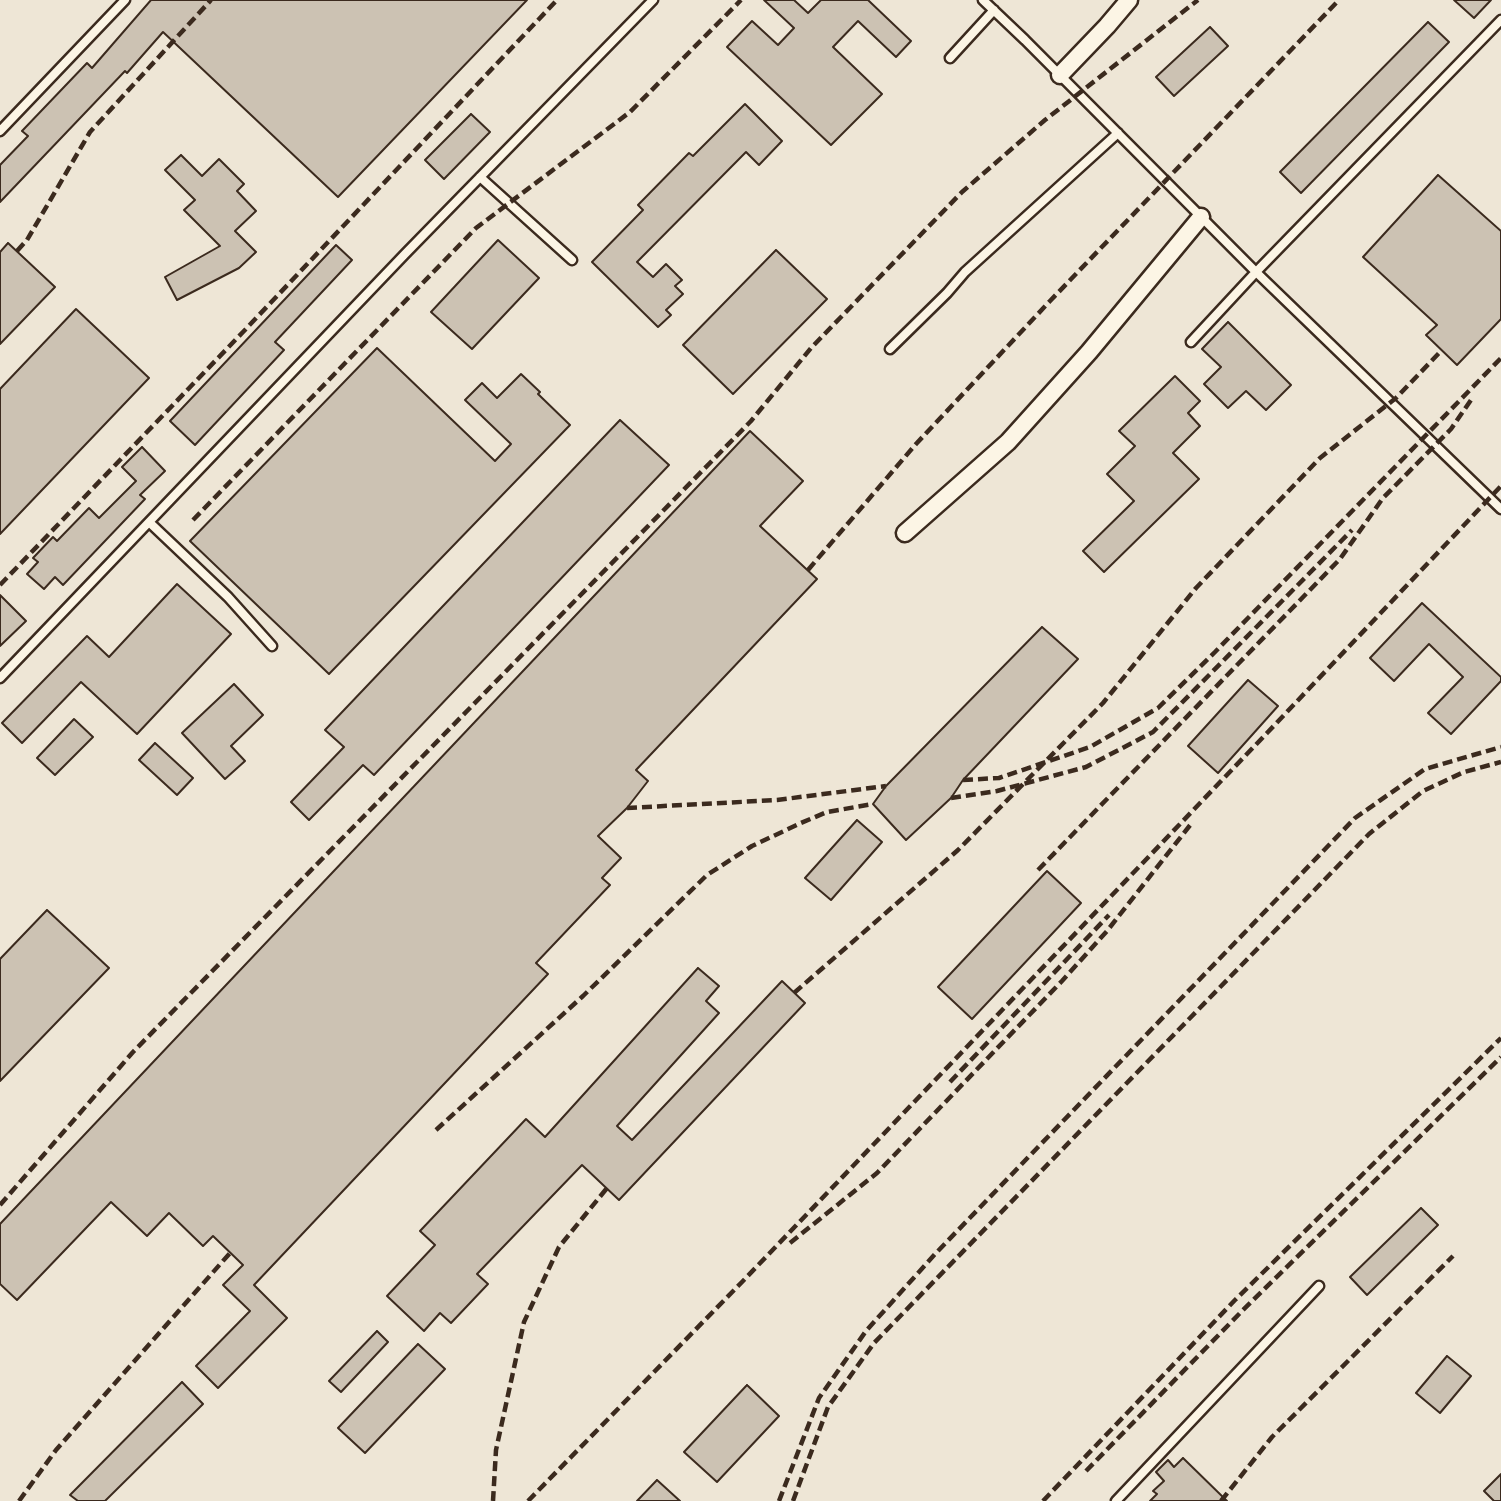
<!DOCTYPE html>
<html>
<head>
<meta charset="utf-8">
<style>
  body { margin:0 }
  canvas { display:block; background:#fcf5e5 }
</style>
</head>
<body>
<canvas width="1501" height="1501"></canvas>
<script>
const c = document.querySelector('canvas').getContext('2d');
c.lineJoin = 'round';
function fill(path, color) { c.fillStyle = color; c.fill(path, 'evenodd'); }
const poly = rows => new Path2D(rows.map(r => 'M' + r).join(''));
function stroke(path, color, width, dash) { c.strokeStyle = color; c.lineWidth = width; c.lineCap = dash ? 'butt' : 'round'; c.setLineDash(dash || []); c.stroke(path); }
fill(poly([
  [0,0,1501,0,1501,1501,0,1501]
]), '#eee6d6');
const building = poly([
  [151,0,527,0,338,197,163,32,127,73,125,71,0,202,0,165,28,136,22,131,87,63,92,68,151,0],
  [764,0,794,0,808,13,821,0,868,0,911,41,896,57,858,21,833,47,882,94,831,145,727,47,752,21,778,45,794,28,764,0],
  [1454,0,1491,0,1474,18,1454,0],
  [1428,22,1449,42,1301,193,1280,172,1428,22],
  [1210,27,1228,46,1174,96,1156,77,1210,27],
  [745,104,782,141,759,165,746,152,637,262,653,277,666,264,682,280,675,286,683,294,666,310,671,315,658,327,592,262,643,210,638,205,689,153,693,156,745,104],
  [471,114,490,132,444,179,425,160,471,114],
  [181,155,202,176,219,159,244,184,237,191,256,211,235,231,256,252,239,268,177,300,165,277,220,246,184,210,195,200,165,170,181,155],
  [1438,175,1501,231,1501,319,1457,365,1426,335,1437,325,1363,257,1438,175],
  [498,240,539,278,472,349,431,312,498,240],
  [8,243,55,287,0,344,0,252,8,243],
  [336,245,352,260,275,342,284,350,195,445,170,421,336,245],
  [776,250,827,299,733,394,683,345,776,250],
  [76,309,149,378,0,534,0,389,76,309],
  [1228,322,1291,385,1266,410,1246,391,1228,408,1204,384,1221,367,1202,349,1228,322],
  [377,348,495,461,511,444,465,400,482,383,497,398,521,374,540,392,538,394,570,425,329,674,190,541,377,348],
  [1175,376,1200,401,1188,413,1200,426,1173,453,1199,479,1104,572,1083,551,1134,501,1107,474,1135,446,1119,431,1175,376],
  [620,420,669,465,374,775,363,765,309,820,291,802,344,747,325,730,620,420],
  [750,431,803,481,760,526,817,579,636,770,648,781,627,808,598,836,621,858,602,878,610,885,536,963,548,974,254,1285,287,1318,218,1388,196,1366,250,1311,223,1285,243,1265,213,1236,203,1246,169,1213,147,1236,111,1202,17,1300,0,1284,0,1224,750,431],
  [142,447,165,471,140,495,145,499,63,585,55,577,44,589,27,574,38,562,33,558,53,537,57,541,89,508,99,518,136,481,122,467,142,447],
  [177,584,231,634,137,734,81,682,22,743,2,723,87,636,109,657,177,584],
  [0,595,26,621,0,646,0,595],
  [1422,603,1501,677,1501,681,1451,734,1428,713,1463,677,1429,644,1394,681,1370,658,1422,603],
  [1042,627,1078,659,963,780,951,798,906,840,873,804,886,786,1042,627],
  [1248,680,1278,706,1218,773,1188,746,1248,680],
  [234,684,263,715,231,746,245,761,225,779,182,733,234,684],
  [74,719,93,737,55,775,37,758,74,719],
  [155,743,193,778,177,795,139,760,155,743],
  [857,820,882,842,831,900,805,878,857,820],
  [1047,871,1081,903,972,1019,938,987,1047,871],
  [47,910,109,968,0,1081,0,959,47,910],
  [698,968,719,986,706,1001,719,1013,617,1126,632,1140,782,981,805,1003,619,1200,582,1165,477,1274,488,1284,451,1323,440,1313,424,1331,387,1296,435,1245,420,1231,526,1119,545,1137,698,968],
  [1421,1208,1438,1225,1367,1295,1350,1277,1421,1208],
  [377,1331,388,1342,341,1392,329,1381,377,1331],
  [418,1344,445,1369,365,1453,338,1428,418,1344],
  [1447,1356,1471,1376,1440,1413,1416,1393,1447,1356],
  [182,1382,203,1404,105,1501,78,1501,70,1495,182,1382],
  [747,1385,779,1416,717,1482,684,1452,747,1385],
  [1183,1458,1227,1501,1150,1501,1157,1494,1153,1491,1164,1481,1156,1472,1168,1460,1174,1467,1183,1458],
  [1501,1474,1501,1501,1494,1501,1484,1491,1501,1474],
  [657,1480,680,1501,637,1501,657,1480]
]);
fill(building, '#ccc2b3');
stroke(building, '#3b2a1e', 2);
const service = poly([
  [983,0,1025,40,1256,272,1501,509],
  [950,58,994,10],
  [0,131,125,0],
  [480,177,572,260],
  [1191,342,1256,272,1501,20],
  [890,349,947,293,965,272,1118,133],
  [149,522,228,597,272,646],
  [0,678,405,254,653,0],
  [1116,1501,1319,1286]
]);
const minor = poly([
  [1060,75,1107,26,1129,0],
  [905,533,1008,442,1089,352,1201,217]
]);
stroke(service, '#3b2a1e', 13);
stroke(minor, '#3b2a1e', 21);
stroke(service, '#fcf5e5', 8);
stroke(minor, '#fcf5e5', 16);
stroke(poly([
  [17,251,27,240,90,132,211,0],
  [193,520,476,228,630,112,741,0],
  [808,570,916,444,1050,301,1339,0],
  [0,585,243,332,557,0],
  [963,780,999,778,1090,747,1158,708,1215,652,1501,358],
  [951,798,997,791,1086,767,1153,732,1352,530],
  [627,808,777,800,886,786],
  [1038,870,1340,559,1383,498,1451,429,1473,397],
  [794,993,958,850,1103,703,1196,588,1320,458,1396,398,1442,350],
  [950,1082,1109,915],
  [436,1130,583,996,707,875,752,846,801,823,827,812,873,804],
  [0,1205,133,1052,751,421,811,348,962,192,1045,120,1198,0],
  [790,1243,877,1173,1062,981,1107,931,1191,824],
  [1086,1471,1243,1310,1501,1057],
  [19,1501,56,1450,230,1253],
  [493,1501,496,1450,524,1322,559,1247,607,1188],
  [528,1501,742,1282,1267,733,1501,486],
  [779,1501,819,1398,866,1331,936,1253,1355,818,1425,769,1501,747],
  [793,1501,828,1407,874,1343,1369,834,1423,791,1464,772,1501,762],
  [1043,1501,1235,1300,1501,1038],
  [1221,1501,1272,1437,1453,1256]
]), '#3b2a1e', 4.5, [10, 5]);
</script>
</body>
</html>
